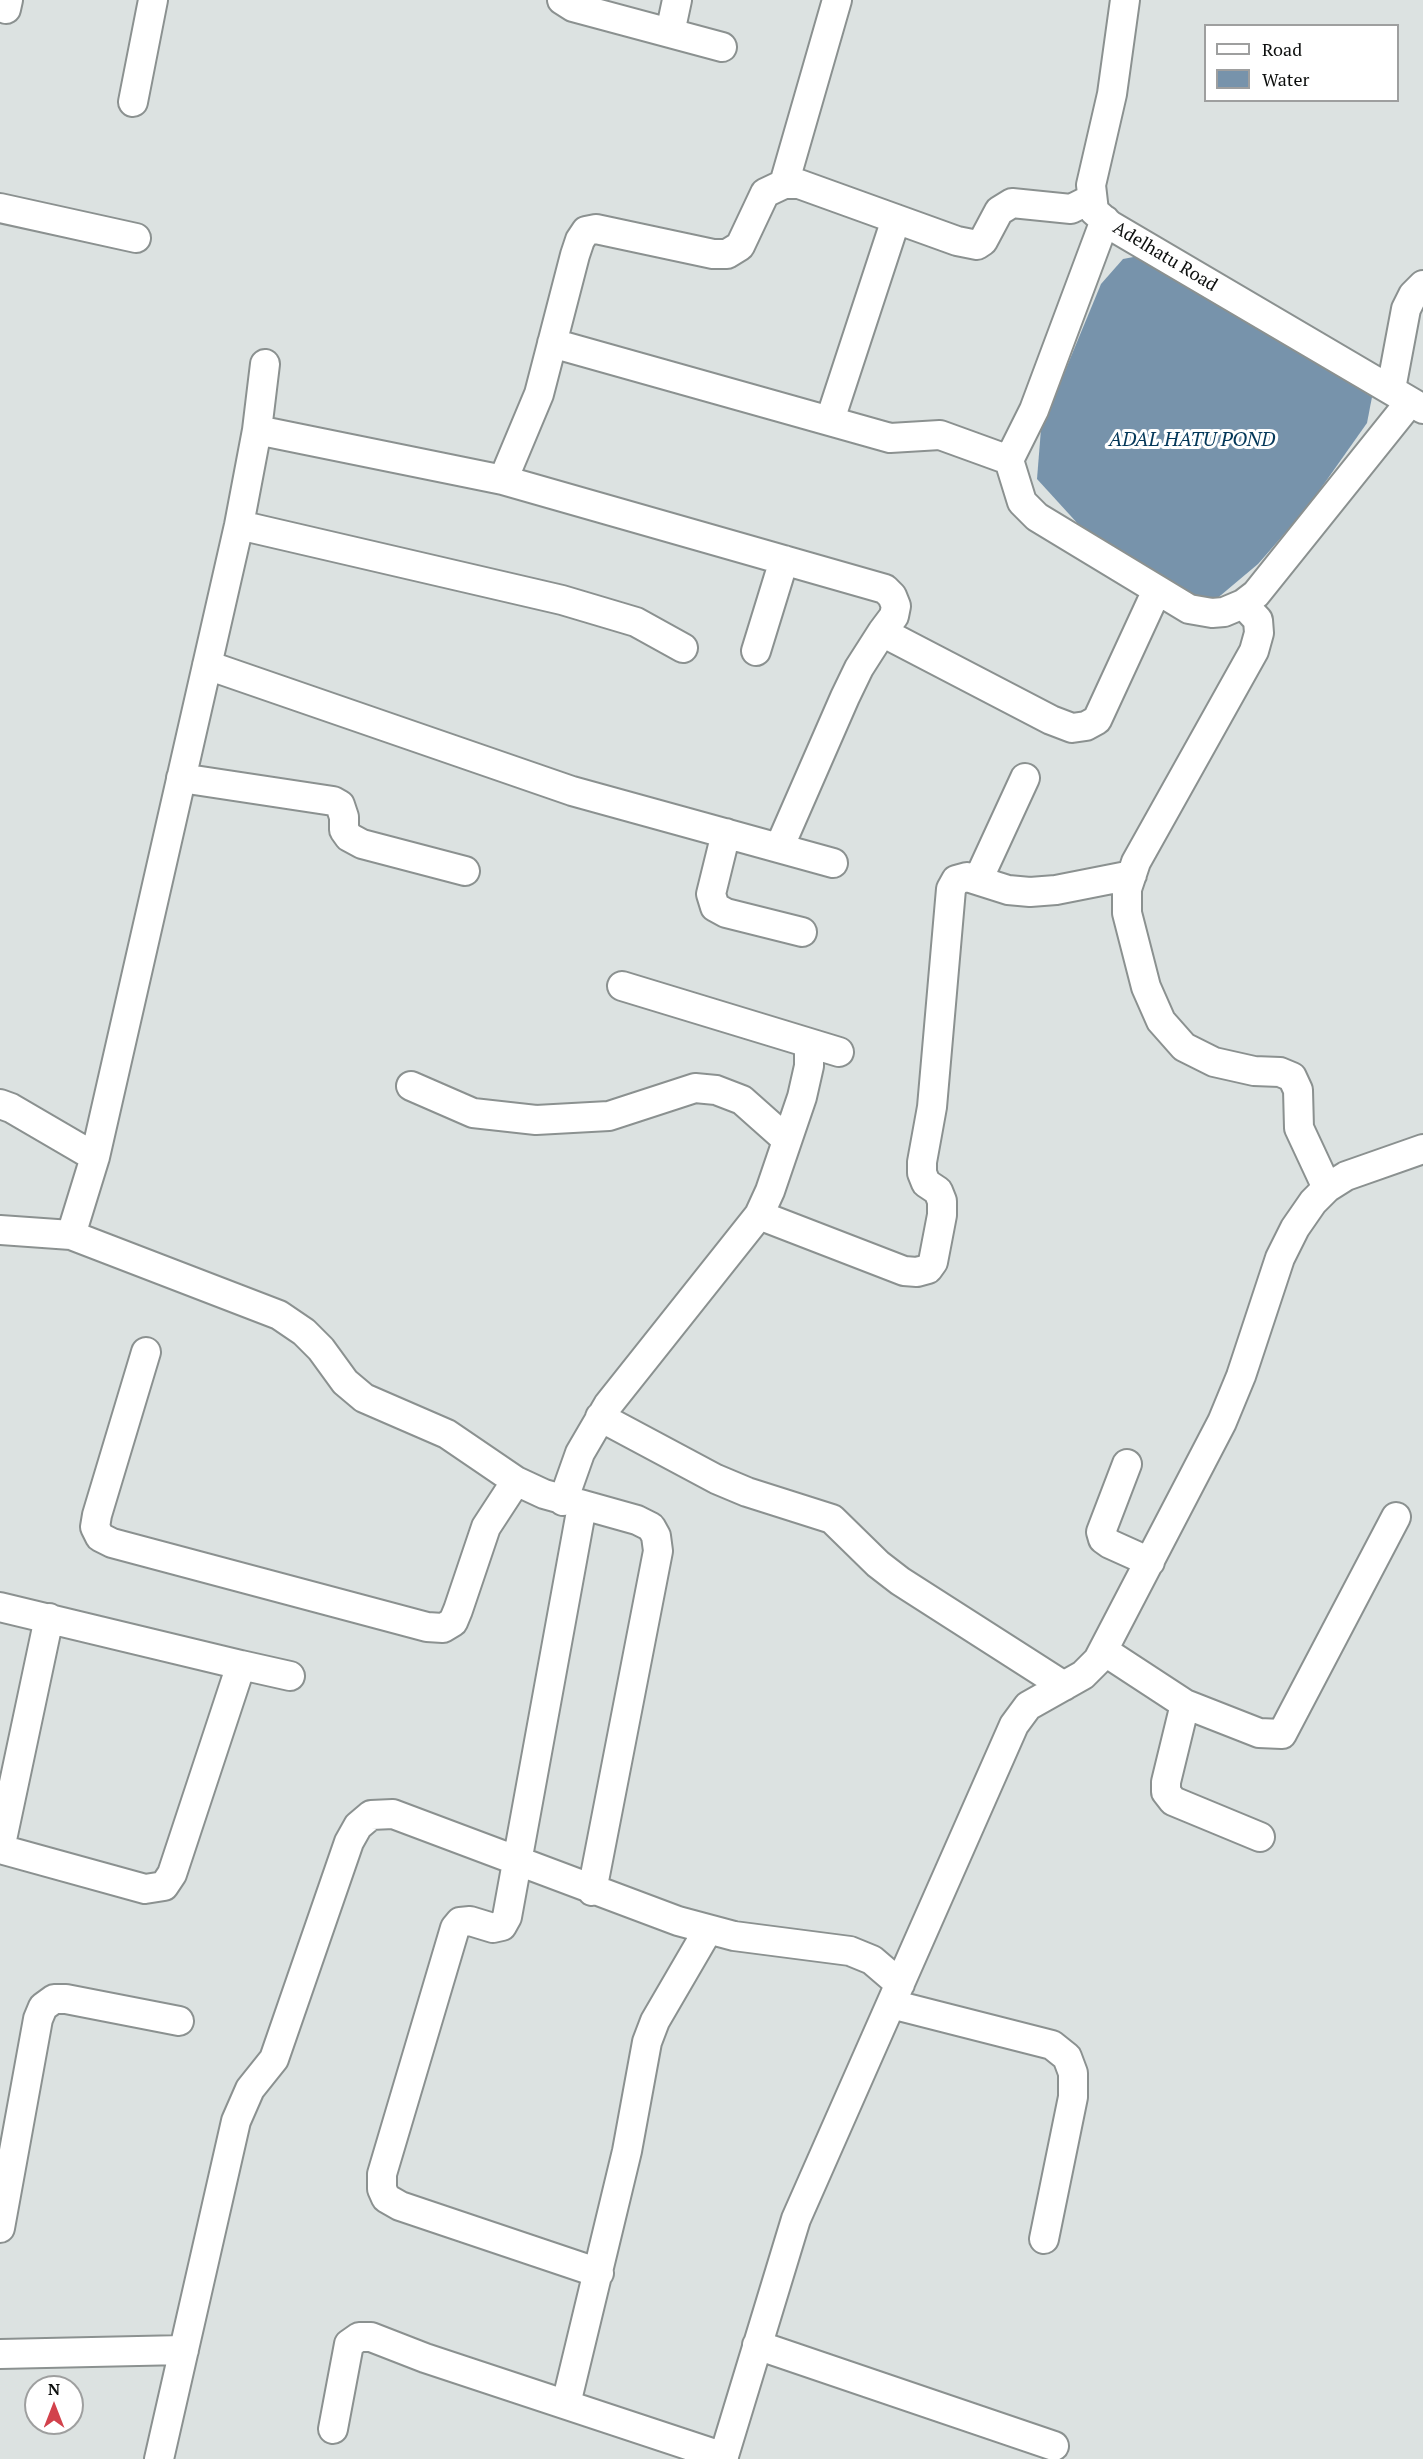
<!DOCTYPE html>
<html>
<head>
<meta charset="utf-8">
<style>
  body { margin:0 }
  #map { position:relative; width:1423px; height:2459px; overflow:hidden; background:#dce2e1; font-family:"PT Serif",serif }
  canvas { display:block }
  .legend { position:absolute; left:1204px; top:24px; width:195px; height:78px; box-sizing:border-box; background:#fff; border:2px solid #9e9f9f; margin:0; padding:8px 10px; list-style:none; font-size:18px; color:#0d0f0e }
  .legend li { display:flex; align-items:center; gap:12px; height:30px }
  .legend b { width:30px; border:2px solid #9e9f9f }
  .north { position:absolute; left:24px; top:2375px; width:60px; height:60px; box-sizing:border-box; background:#fff; border:2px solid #9e9f9f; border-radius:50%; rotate:0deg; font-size:16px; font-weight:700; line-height:24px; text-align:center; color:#0d0f0e }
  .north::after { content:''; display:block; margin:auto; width:21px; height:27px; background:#d2424c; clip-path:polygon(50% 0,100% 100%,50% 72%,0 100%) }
</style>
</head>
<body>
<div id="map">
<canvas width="1423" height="2459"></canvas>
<ul class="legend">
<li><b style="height:8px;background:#fff"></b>Road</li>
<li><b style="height:16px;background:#7793ab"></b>Water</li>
</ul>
<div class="north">N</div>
</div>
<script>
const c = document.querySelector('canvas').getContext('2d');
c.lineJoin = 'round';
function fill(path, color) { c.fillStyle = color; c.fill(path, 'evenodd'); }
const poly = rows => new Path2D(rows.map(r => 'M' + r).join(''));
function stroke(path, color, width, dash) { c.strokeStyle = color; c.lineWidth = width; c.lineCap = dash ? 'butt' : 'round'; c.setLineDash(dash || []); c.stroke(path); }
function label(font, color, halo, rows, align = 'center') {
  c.font = font + ' "PT Serif",serif'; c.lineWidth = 6; c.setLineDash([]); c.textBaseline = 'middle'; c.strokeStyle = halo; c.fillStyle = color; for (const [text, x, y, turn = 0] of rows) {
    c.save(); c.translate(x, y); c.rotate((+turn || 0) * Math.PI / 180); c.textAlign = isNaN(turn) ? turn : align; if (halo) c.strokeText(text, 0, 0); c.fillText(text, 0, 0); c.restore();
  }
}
fill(poly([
  [1144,255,1372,397,1367,423,1307,508,1258,564,1208,606,1079,525,1037,479,1041,429,1101,284,1123,259]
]), '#7793ab');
const minor = poly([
  [562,0,573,7,722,47],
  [1125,0,1112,94,1091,185,1094,211,1110,225,1423,409],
  [6,9,8,0],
  [670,33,677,0],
  [133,102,153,0],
  [784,184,837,0],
  [0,208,136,238],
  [552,343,890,438,940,435,1009,460,1034,410,1105,220],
  [1391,389,1406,309,1413,295,1423,285],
  [830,420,896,219],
  [257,430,503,480,885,589,892,596,896,606,894,616,882,632],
  [1009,460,1022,502,1037,517,1189,609,1212,613,1224,612,1243,604,1256,594,1410,402],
  [503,480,539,394,575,255,580,240,586,231,596,229,713,254,727,254,740,246,765,193,784,184,799,184,957,241,977,245,983,241,999,211,1012,203,1071,209,1091,199],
  [239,525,562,600,636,622,683,648],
  [1243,604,1258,620,1259,633,1254,651,1136,862,1127,889,1127,913,1146,987,1161,1021,1184,1047,1214,1062,1254,1071,1280,1072,1292,1077,1298,1090,1299,1128,1327,1188],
  [756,651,784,560],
  [207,665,572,791,833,863],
  [181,778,333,801,340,805,344,817,344,830,349,837,362,844,465,871],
  [726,833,711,894,715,907,726,913,802,932],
  [779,848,845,697,859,668,882,632,1051,720,1072,728,1086,726,1097,720,1157,590],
  [978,880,1025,778],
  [622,986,839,1052],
  [411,1086,473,1113,536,1120,609,1116,695,1088,716,1090,742,1100,787,1140],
  [0,1104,11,1108,95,1157],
  [759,1215,904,1271,917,1272,928,1269,933,1262,942,1215,942,1201,938,1191,926,1183,922,1173,922,1162,932,1107,951,889,956,880,967,877,1008,890,1030,892,1056,890,1132,875],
  [0,1230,71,1235,279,1315,304,1332,321,1349,345,1382,364,1398,447,1434,516,1481,544,1494,637,1520,651,1527,656,1536,658,1551,592,1891],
  [71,1235,95,1157,239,525,257,430,265,364],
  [146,1352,97,1515,95,1527,100,1537,112,1543,427,1627,443,1628,453,1622,458,1610,486,1527,516,1481],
  [600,1417,716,1479,747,1492,832,1519,878,1564,900,1581,1064,1686],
  [1127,1464,1101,1532,1103,1539,1110,1544,1150,1562],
  [563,1501,580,1453,608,1405,759,1215,770,1191,802,1097,809,1066,809,1043],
  [582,1506,507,1917,502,1926,493,1928,470,1921,460,1922,455,1928,382,2174,382,2189,386,2198,400,2206,599,2273],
  [0,1607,241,1665,172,1874,164,1886,145,1889,0,1849],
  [1104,1651,1185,1704,1166,1782,1166,1792,1173,1801,1260,1837],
  [241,1665,290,1676],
  [1185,1704,1259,1733,1282,1734,1396,1517],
  [0,1849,49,1618],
  [891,2004,1052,2045,1067,2057,1073,2073,1073,2097,1044,2239],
  [0,2228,38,2019,43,2007,54,1999,66,1999,179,2021],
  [757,2345,1054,2446],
  [0,2354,184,2350],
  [566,2404,627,2151,647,2042,655,2021,708,1930],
  [333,2429,349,2344,359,2337,371,2337,425,2358,724,2457],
  [159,2459,236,2121,250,2089,274,2059,349,1842,358,1826,371,1815,393,1814,678,1921,734,1936,850,1951,872,1960,900,1984],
  [723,2459,796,2219,1014,1725,1028,1706,1083,1675,1098,1660,1222,1422,1241,1376,1280,1258,1295,1228,1313,1202,1327,1188,1346,1176,1423,1149]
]);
stroke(minor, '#8b9190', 32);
stroke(minor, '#fff', 28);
label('18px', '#0d0f0e', '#fff', [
  ["Adelhatu Road",1165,257,31]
]);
label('italic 20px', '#033759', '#fff', [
  ["ADAL HATU POND",1192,440]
]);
</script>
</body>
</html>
